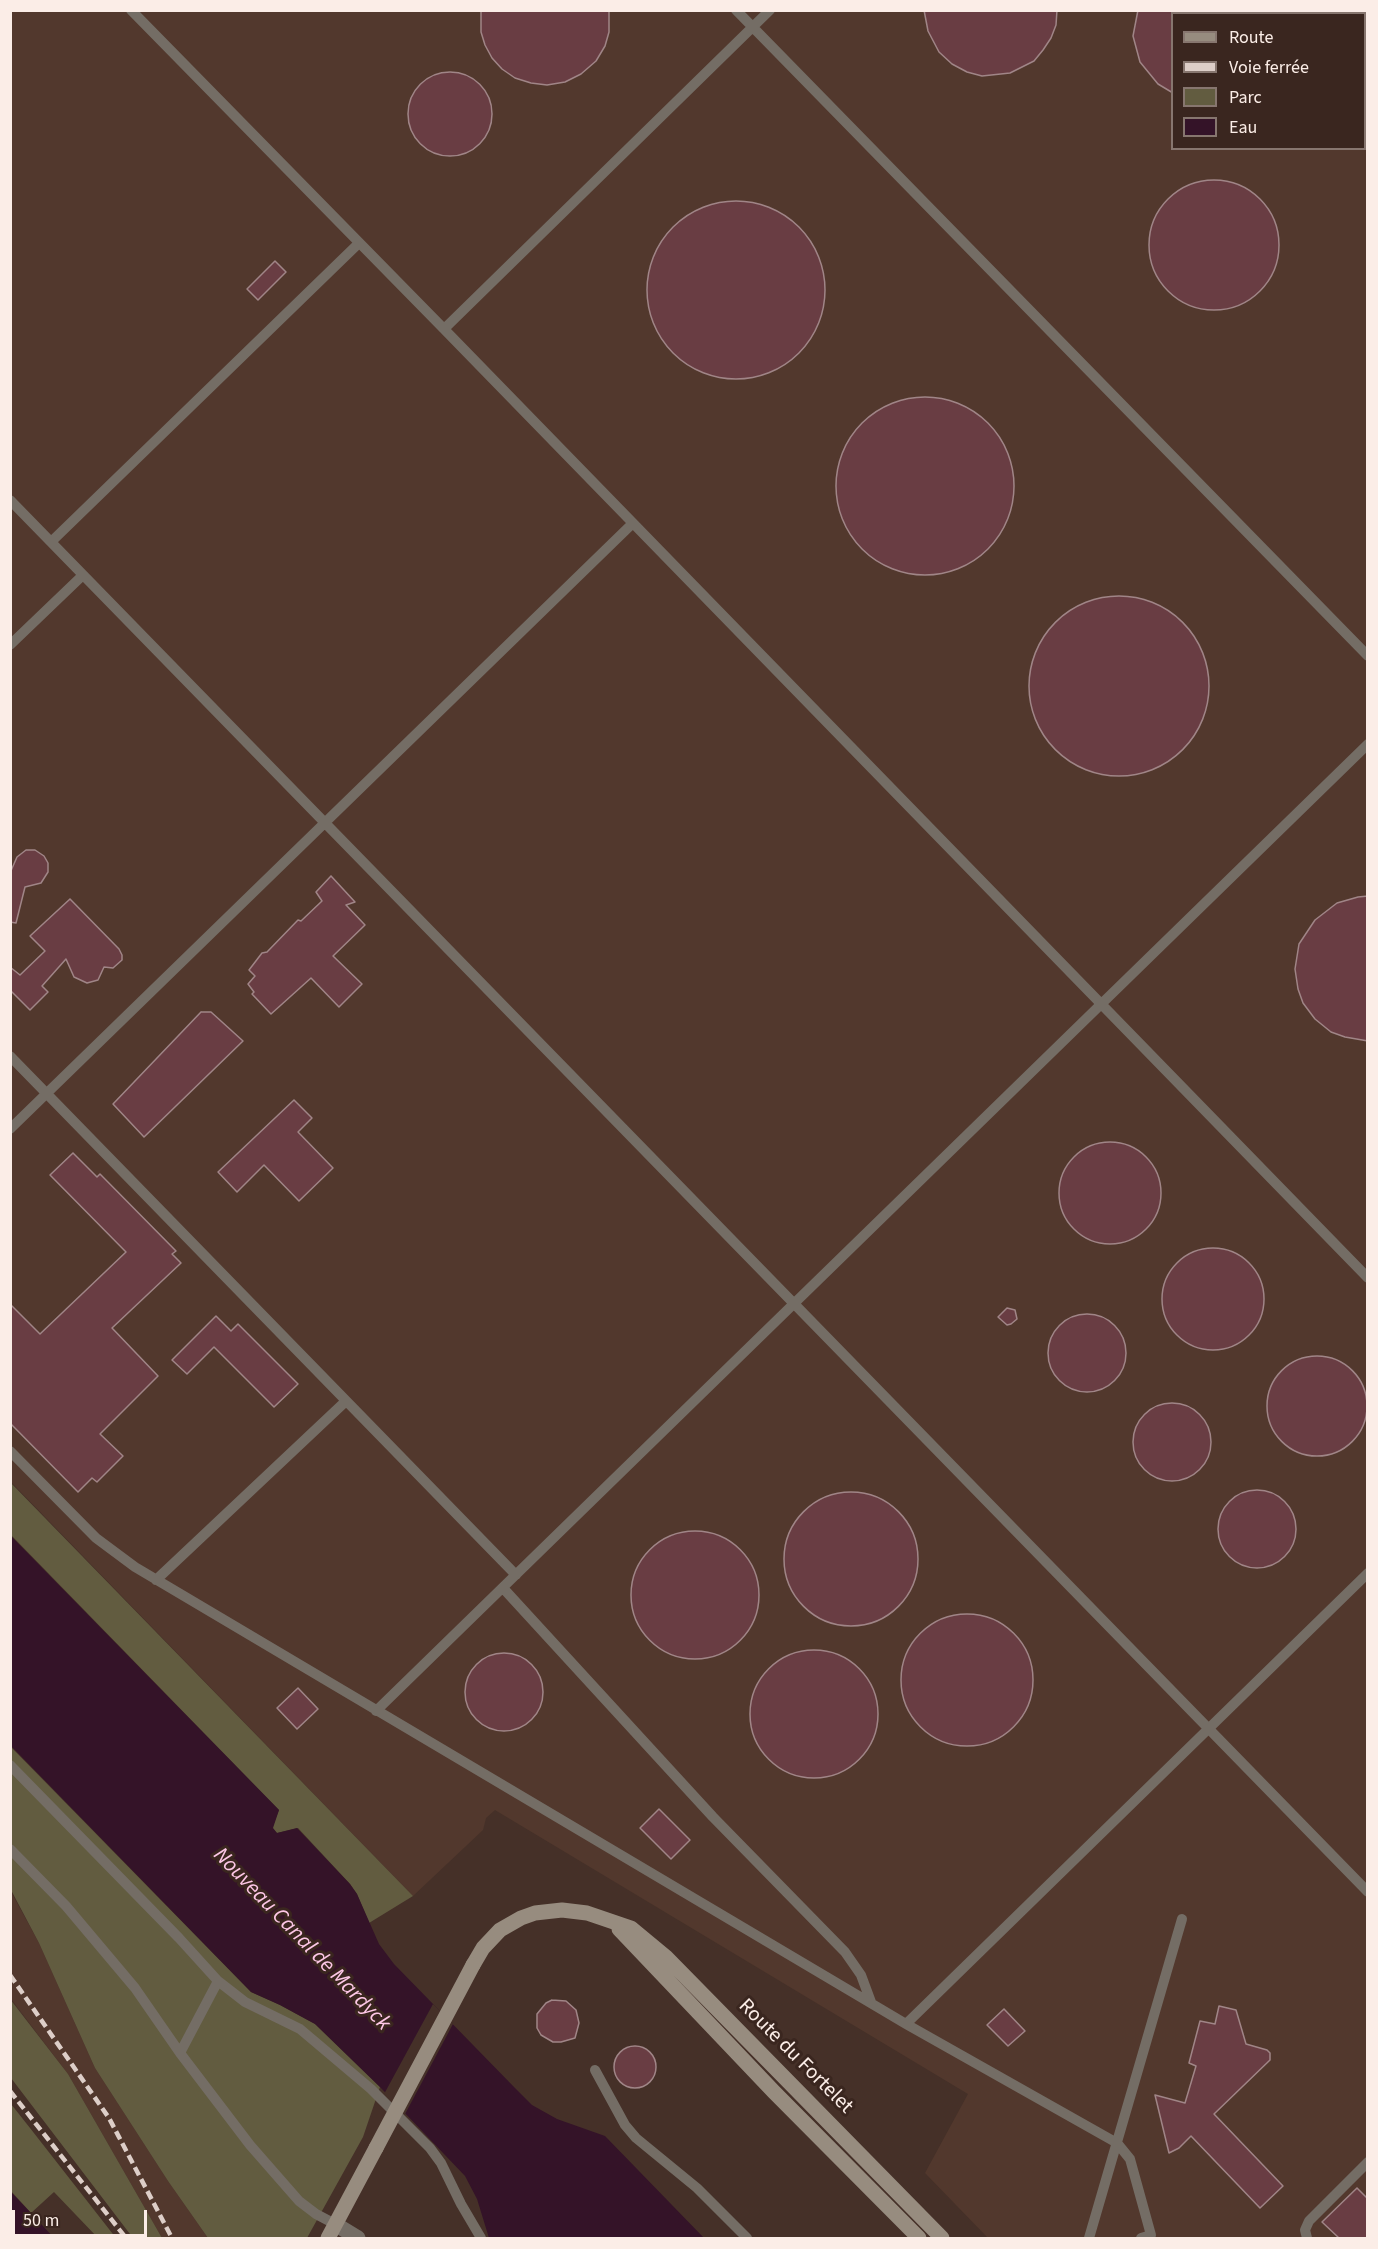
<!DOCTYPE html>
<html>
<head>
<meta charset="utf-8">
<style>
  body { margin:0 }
  #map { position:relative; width:1378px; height:2249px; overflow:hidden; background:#453028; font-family:"Source Sans 3",sans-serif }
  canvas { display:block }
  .frame { position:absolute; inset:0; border:12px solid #fbede7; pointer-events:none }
  .legend { position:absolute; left:1171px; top:12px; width:195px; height:138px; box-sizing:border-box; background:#3a261f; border:2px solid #87766f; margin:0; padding:8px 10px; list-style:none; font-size:18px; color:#fbede7 }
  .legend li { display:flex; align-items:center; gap:12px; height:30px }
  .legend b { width:30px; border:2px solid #87766f }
  .scale { position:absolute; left:12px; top:2210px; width:135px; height:27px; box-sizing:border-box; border:3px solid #fbede7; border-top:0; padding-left:8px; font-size:18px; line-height:21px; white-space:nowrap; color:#fbede7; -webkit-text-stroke:4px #3a261f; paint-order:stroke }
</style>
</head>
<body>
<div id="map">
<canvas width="1378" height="2249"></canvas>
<div class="frame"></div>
<ul class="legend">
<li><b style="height:8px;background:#978c7f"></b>Route</li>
<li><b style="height:8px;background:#ddcec8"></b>Voie ferrée</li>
<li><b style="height:16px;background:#625c40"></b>Parc</li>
<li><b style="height:16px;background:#341328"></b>Eau</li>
</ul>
<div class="scale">50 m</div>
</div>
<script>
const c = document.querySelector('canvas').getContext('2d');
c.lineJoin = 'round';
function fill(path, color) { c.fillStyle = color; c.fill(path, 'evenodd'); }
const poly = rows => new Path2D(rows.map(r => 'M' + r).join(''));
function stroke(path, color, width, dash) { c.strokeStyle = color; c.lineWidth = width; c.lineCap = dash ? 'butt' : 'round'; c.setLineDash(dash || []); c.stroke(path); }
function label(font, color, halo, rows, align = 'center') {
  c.font = font + ' "Source Sans 3",sans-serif'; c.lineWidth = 6; c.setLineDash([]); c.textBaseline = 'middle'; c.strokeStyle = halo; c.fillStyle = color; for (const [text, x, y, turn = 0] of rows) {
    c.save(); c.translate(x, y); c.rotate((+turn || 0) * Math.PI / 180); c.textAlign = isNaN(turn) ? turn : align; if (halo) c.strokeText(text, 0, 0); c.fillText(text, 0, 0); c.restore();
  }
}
fill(poly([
  [11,11,1367,11,1367,2238,988,2238,925,2173,968,2094,495,1810,486,1818,483,1830,413,1896,11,1482],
  [1172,14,1364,14,1364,148,1172,148],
  [10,1890,39,1943,95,2068,168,2181,208,2238,162,2238,68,2074,11,1999]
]), '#52382d');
fill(poly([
  [10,1482,413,1896,369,1923,357,1894,350,1884,298,1828,277,1833,272,1828,279,1810,11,1535],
  [10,1746,251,1992,280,2005,315,2024,380,2087,363,2137,307,2238,208,2238,168,2181,95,2068,39,1943,11,1890],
  [10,1999,68,2074,162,2238,133,2238,11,2078],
  [11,2104,30,2128,116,2238,98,2238,54,2192,31,2213,11,2191]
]), '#625c40');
fill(poly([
  [10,1535,279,1810,273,1828,277,1833,297,1828,350,1884,357,1894,379,1944,394,1964,514,2087,532,2105,557,2119,605,2136,704,2238,489,2238,477,2199,465,2176,380,2087,315,2024,280,2005,251,1992,11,1746],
  [10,2191,31,2213,54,2238,11,2238]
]), '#341328');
fill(poly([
  [433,2004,453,2024,404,2116,383,2096]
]), '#453028');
const building = poly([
  [481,10,609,10,609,32,605,46,596,61,581,74,565,82,547,85,531,83,515,78,502,69,492,58,485,45,481,32,481,10],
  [924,10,1057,10,1056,25,1051,38,1043,50,1034,61,1010,73,982,76,967,72,952,64,939,52,928,31,924,10],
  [1138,10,1173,10,1173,93,1158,84,1140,62,1133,36,1138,10],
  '408 114a42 42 0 1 1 84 0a42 42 0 1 1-84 0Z',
  '1149 245a65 65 0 1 1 130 0a65 65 0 1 1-130 0Z',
  '647 290a89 89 0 1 1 178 0a89 89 0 1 1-178 0Z',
  [275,261,286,272,258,300,247,289,275,261],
  '836 486a89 89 0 1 1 178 0a89 89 0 1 1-178 0Z',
  '1029 686a90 90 0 1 1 180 0a90 90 0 1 1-180 0Z',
  [26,850,35,850,44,856,48,863,48,872,41,883,25,887,16,923,10,922,10,873,17,857,26,850],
  [331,876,355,902,346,905,365,925,333,956,362,984,339,1007,311,978,271,1014,252,994,254,992,248,984,255,976,249,970,262,953,267,952,298,920,301,921,322,901,316,892,331,876],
  [1368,896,1368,1041,1345,1037,1331,1032,1315,1019,1303,1003,1298,989,1295,969,1299,944,1315,920,1337,903,1358,897,1368,896],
  [70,899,119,949,122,955,122,960,113,968,104,967,98,980,87,983,74,977,66,959,42,986,48,992,30,1010,10,990,10,967,20,975,45,951,30,936,70,899],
  [201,1012,211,1012,243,1041,144,1137,113,1104,201,1012],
  [294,1100,312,1118,298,1132,333,1168,299,1201,264,1165,237,1192,218,1172,294,1100],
  '1059 1193a51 51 0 1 1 102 0a51 51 0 1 1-102 0Z',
  [73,1153,97,1177,100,1174,176,1251,172,1254,181,1263,112,1328,158,1376,100,1434,123,1456,97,1482,92,1478,78,1492,10,1423,10,1304,40,1334,126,1252,50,1175,73,1153],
  '1162 1299a51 51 0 1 1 102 0a51 51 0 1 1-102 0Z',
  [1007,1308,1015,1310,1017,1319,1011,1324,1007,1325,998,1317,1007,1308],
  '1048 1353a39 39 0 1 1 78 0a39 39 0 1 1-78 0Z',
  [216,1316,231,1331,238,1324,298,1384,274,1407,214,1347,187,1374,172,1360,216,1316],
  '1267 1406a50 50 0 1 1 100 0a50 50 0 1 1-100 0Z',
  '1133 1442a39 39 0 1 1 78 0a39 39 0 1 1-78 0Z',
  '1218 1529a39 39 0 1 1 78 0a39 39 0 1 1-78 0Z',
  '784 1559a67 67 0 1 1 134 0a67 67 0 1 1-134 0Z',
  '631 1595a64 64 0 1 1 128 0a64 64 0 1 1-128 0Z',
  '901 1680a66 66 0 1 1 132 0a66 66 0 1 1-132 0Z',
  '750 1714a64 64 0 1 1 128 0a64 64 0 1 1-128 0Z',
  '465 1692a39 39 0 1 1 78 0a39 39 0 1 1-78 0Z',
  [298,1688,318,1709,297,1729,277,1708,298,1688],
  [659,1809,690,1840,671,1859,640,1828,659,1809],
  [552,2000,566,2001,576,2010,579,2023,575,2038,561,2042,553,2042,541,2035,537,2028,537,2014,546,2003,552,2000],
  [1219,2006,1236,2010,1246,2044,1267,2050,1270,2053,1270,2060,1214,2114,1283,2186,1260,2208,1191,2136,1179,2148,1169,2153,1155,2095,1185,2103,1196,2066,1189,2063,1200,2021,1215,2024,1219,2006],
  [1004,2009,1025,2031,1008,2046,987,2025,1004,2009],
  '614 2067a21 21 0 1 1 42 0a21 21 0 1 1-42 0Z',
  [1357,2188,1368,2199,1368,2238,1339,2238,1322,2222,1357,2188]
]);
fill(building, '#693d43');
stroke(building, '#a08587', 1.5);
stroke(poly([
  [131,10,444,329,1368,1278],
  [736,10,1368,656],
  [444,329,770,10],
  [10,500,1368,1892],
  [51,542,359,243],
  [10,645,83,575],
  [10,1056,516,1575],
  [10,1129,633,523],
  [10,1451,96,1538,135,1567,906,2024,1117,2143,1130,2159,1151,2235,1141,2238],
  [156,1580,346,1401],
  [503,1588,713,1817,845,1952,861,1975,871,2002],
  [376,1711,1368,744],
  [10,1765,179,1938,218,1981],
  [10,1849,66,1906,135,1988,180,2053,250,2145,299,2201,316,2214,335,2224],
  [906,2024,1368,1573],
  [180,2053,218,1981,245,2002,300,2029,371,2089,430,2148,441,2163,461,2204,481,2238],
  [595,2070,625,2125,636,2138,697,2188,747,2238],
  [1089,2238,1182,1919],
  [1307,2238,1305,2230,1309,2221,1368,2162]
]), '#746d65', 10);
stroke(poly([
  [335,2224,358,2238]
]), '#746d65', 15);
stroke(poly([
  [619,1929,774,2092,919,2238],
  [473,1965,483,1948,500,1930,521,1918,535,1913,562,1910,587,1913,631,1928,666,1957,942,2238],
  [328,2238,376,2148]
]), '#978c7f', 15);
stroke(poly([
  [10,1975,109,2118,172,2238],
  [10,2091,126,2238]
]), '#ddcec8', 4.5, [9, 4.5]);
stroke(poly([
  [376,2148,473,1965]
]), '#978c7f', 15);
label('21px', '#fbede7', '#3a261f', [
  ["Route du Fortelet",795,2057,45]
]);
label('italic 22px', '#fdc7e6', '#3a261f', [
  ["Nouveau Canal de Mardyck",301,1940,46]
]);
</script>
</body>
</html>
